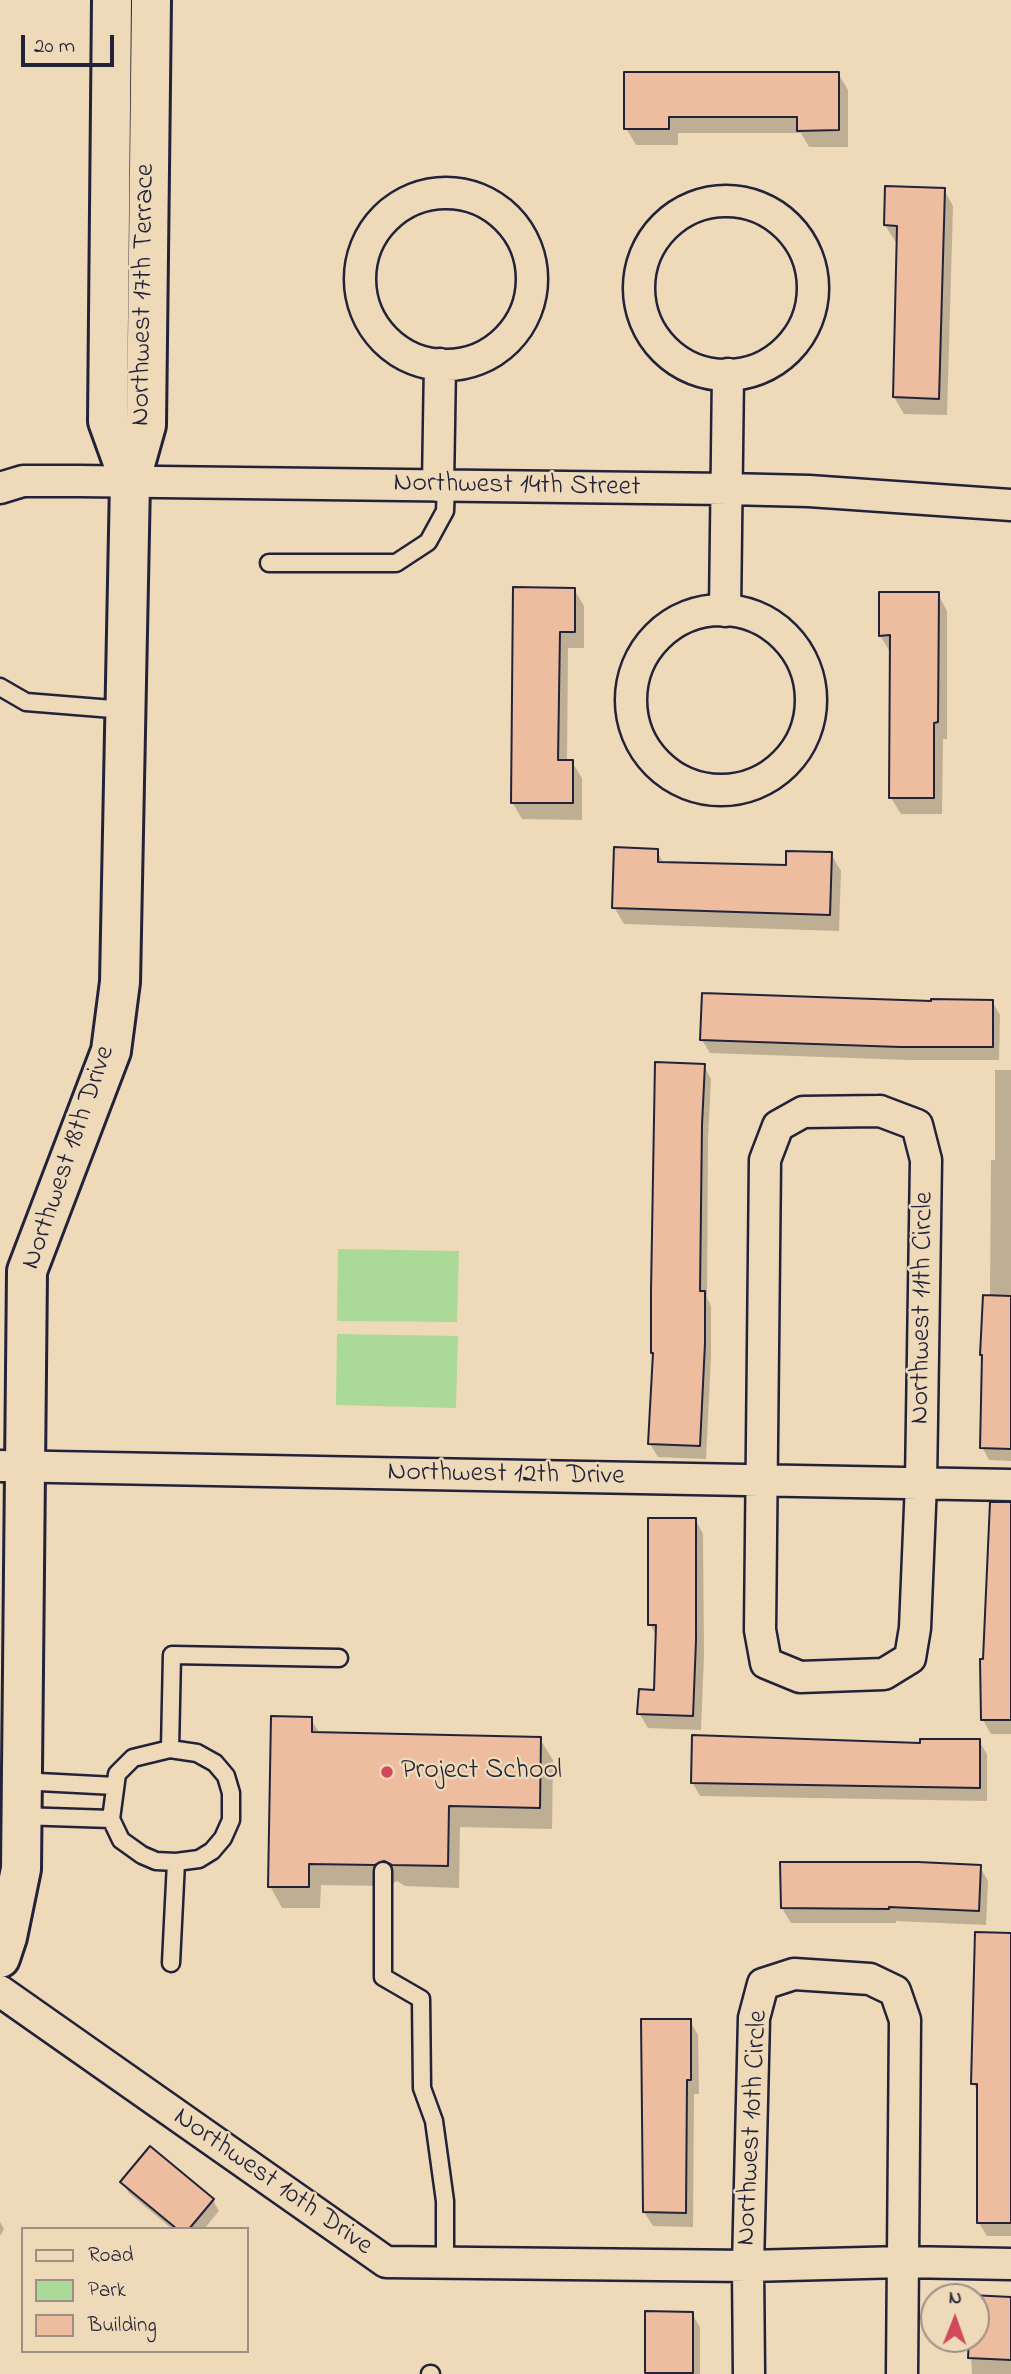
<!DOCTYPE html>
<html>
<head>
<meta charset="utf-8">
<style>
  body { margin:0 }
  #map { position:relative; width:1011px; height:2374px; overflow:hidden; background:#eedab8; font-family:"Indie Flower",sans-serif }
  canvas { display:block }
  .legend { position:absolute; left:21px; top:2227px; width:228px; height:126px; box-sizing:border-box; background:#eedab8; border:2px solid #9c9086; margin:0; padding:9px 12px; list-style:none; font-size:21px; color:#22223b }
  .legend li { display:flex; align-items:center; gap:14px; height:35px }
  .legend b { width:35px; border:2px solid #9c9086 }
  .north { position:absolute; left:920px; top:2283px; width:70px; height:70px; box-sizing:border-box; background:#eedab8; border:2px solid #9c9086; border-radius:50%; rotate:1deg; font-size:19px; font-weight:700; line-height:28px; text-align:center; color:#22223b }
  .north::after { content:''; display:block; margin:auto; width:24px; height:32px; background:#d1495b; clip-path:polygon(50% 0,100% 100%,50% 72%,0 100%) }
  .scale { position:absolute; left:21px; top:35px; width:93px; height:32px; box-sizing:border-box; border:4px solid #22223b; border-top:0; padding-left:9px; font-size:21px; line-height:24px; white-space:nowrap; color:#22223b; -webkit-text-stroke:5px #eedab8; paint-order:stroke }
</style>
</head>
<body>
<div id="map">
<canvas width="1011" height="2374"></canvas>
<ul class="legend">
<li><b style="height:9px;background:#eedab8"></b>Road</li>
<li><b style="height:19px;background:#abd998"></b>Park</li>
<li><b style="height:19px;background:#eebc9f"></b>Building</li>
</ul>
<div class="north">N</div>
<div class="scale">20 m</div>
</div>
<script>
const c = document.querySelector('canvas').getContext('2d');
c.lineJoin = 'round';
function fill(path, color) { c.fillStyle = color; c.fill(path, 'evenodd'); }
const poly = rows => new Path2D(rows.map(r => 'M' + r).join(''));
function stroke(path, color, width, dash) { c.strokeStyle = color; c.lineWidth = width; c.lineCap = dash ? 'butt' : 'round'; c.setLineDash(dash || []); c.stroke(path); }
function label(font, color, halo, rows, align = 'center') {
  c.font = font + ' "Indie Flower",sans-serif'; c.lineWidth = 5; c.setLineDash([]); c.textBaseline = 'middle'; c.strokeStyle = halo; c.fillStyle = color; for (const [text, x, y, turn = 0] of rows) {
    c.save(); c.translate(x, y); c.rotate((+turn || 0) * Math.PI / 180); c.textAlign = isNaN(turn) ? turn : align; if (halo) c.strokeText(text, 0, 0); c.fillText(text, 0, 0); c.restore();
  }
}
fill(poly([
  [338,1249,459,1251,457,1322,337,1321],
  [337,1334,458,1336,456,1408,336,1405]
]), '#abd998');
fill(poly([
  [838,73,848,90,848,147,809,147,801,133,678,133,678,145,636,145,626,128,626,74],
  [944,190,953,206,947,415,904,414,894,397,899,242,895,241,885,225],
  [515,589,574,589,584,606,584,648,568,648,567,762,572,762,582,778,582,820,522,819,512,802],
  [938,594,947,611,947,739,943,739,942,814,901,814,891,798,890,652,880,635],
  [657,851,664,864,788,867,831,854,841,871,839,931,624,924,614,907],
  [992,1001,1000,1015,999,1060,909,1060,710,1053,702,1040,932,1003],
  [704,1066,711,1079,708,1139,707,1298,711,1306,711,1357,706,1459,658,1457,650,1444,654,1356,653,1353],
  [995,1070,1011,1070,1011,1461,989,1460,982,1447,984,1359,982,1354,990,1297,991,1160,995,1160],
  [695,1519,703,1534,704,1656,701,1730,648,1728,639,1713,655,1692,657,1637,650,1624],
  [1011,1523,1011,1734,991,1734,983,1720,985,1661],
  [311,1719,320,1734,540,1739,553,1760,552,1829,460,1827,459,1888,405,1886,397,1881,387,1886,321,1885,320,1908,282,1908,270,1886],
  [979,1741,987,1754,987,1801,700,1796,692,1782,921,1744],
  [980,1867,988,1881,986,1925,896,1921,896,1923,791,1923,782,1908],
  [1011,1935,1011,2236,987,2236,979,2223,979,2094,973,2083],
  [690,2021,698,2035,699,2094,694,2094,693,2227,653,2226,644,2212],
  [122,2182,213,2200,219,2211,204,2229,172,2229,129,2193],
  [0,2222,4,2229,0,2236],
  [976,2297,1011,2298,1011,2374,972,2374,970,2339,976,2339],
  [646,2313,692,2314,700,2327,700,2374,647,2374]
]), '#0003');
const building = poly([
  [624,72,839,72,839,130,797,131,797,117,669,117,669,129,624,129,624,72],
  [885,186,945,188,939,399,893,397,897,226,884,225,885,186],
  [513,587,575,588,575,632,560,632,558,760,573,760,573,803,511,803,513,587],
  [879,592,939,592,938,722,934,723,934,798,889,798,890,635,879,636,879,592],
  [614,847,658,849,658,862,786,865,786,851,832,852,830,915,612,908,614,847],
  [702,993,931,1001,931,999,993,1000,993,1047,900,1047,700,1040,702,993],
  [655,1062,705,1064,702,1125,700,1291,705,1291,705,1343,700,1446,648,1444,653,1353,651,1353,651,1291,655,1062],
  [983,1295,1011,1296,1011,1449,980,1448,982,1355,980,1355,983,1295],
  [990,1502,1011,1502,1011,1720,981,1720,980,1659,983,1659,990,1502],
  [648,1518,696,1518,696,1640,693,1716,637,1714,639,1689,654,1690,656,1625,648,1625,648,1518],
  [271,1716,312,1717,312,1732,541,1737,540,1808,449,1806,448,1866,392,1865,384,1861,375,1865,309,1864,309,1887,268,1887,271,1716],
  [692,1735,920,1743,920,1739,980,1739,980,1788,691,1783,692,1735],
  [780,1862,918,1862,981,1865,979,1911,889,1907,889,1909,781,1908,780,1862],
  [975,1932,1011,1933,1011,2223,977,2223,977,2084,971,2084,975,1932],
  [641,2019,691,2019,691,2080,687,2080,686,2213,643,2212,641,2019],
  [150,2146,214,2199,189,2229,177,2229,120,2182,150,2146],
  [970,2295,1011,2297,1011,2360,968,2358,969,2339,976,2339,976,2297,970,2295],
  [645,2311,693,2312,693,2373,645,2373,645,2311]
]);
fill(building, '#eebc9f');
stroke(building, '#22223b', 2);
const lane = poly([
  [269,563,396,563,428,542,445,511,446,486],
  [0,687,26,702,125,710],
  [170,1749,197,1753,215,1763,226,1776,231,1793,231,1820,223,1838,212,1851,199,1859,176,1862,156,1861,142,1855,121,1840,111,1819,117,1774,133,1758,170,1749],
  [170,1749,172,1655,339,1658],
  [20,1781,115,1786],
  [20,1816,111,1819],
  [383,1871,383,1977,421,1999,422,2088,434,2121,445,2201,445,2263],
  [171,1963,176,1862],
  [430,2374,431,2374]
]);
const street = poly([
  '360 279a86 86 0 1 1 172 0a86 86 0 1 1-172 0Z',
  '639 288a87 87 0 1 1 174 0a87 87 0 1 1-174 0Z',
  [438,486,440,364],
  [0,488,23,481,79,481,727,489,809,491,1011,505],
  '631 700a90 90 0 1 1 180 0a90 90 0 1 1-180 0Z',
  [725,611,728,374],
  [880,1111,917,1125,926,1160,921,1483,915,1628,910,1658,884,1674,800,1677,766,1663,760,1630,765,1160,778,1126,803,1112,880,1111],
  [0,1466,1011,1485],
  [0,1991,386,2262,748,2266,903,2262,1011,2264],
  [749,2374,748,2266,754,2018,763,1984,794,1974,870,1979,895,1991,905,2020,902,2374]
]);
const secondary = poly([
  [112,0,108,421,130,482],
  [0,1958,7,1937,21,1869,27,1271,111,1051,120,982,130,482,146,425,151,0]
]);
stroke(lane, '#22223b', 21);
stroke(street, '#22223b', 35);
stroke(secondary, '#22223b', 44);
stroke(lane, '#eedab8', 16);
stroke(street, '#eedab8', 30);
stroke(secondary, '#eedab8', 38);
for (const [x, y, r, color] of [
  [387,1772,7,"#d1495b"]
]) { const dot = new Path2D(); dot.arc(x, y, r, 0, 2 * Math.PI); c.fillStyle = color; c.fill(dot); stroke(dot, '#eedab8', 2.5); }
label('28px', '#22223b', '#eedab8', [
  ["Northwest 17th Terrace",145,295,-89],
  ["Northwest 14th Street",517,487,1],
  ["Northwest 18th Drive",70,1158,-71],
  ["Northwest 11th Circle",924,1308,-89],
  ["Northwest 12th Drive",506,1476,1],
  ["Northwest 10th Circle",754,2128,-87],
  ["Northwest 10th Drive",272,2183,35]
]);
label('28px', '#22223b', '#eedab8', [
  ["Project School",401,1772]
], 'left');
</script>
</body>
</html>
